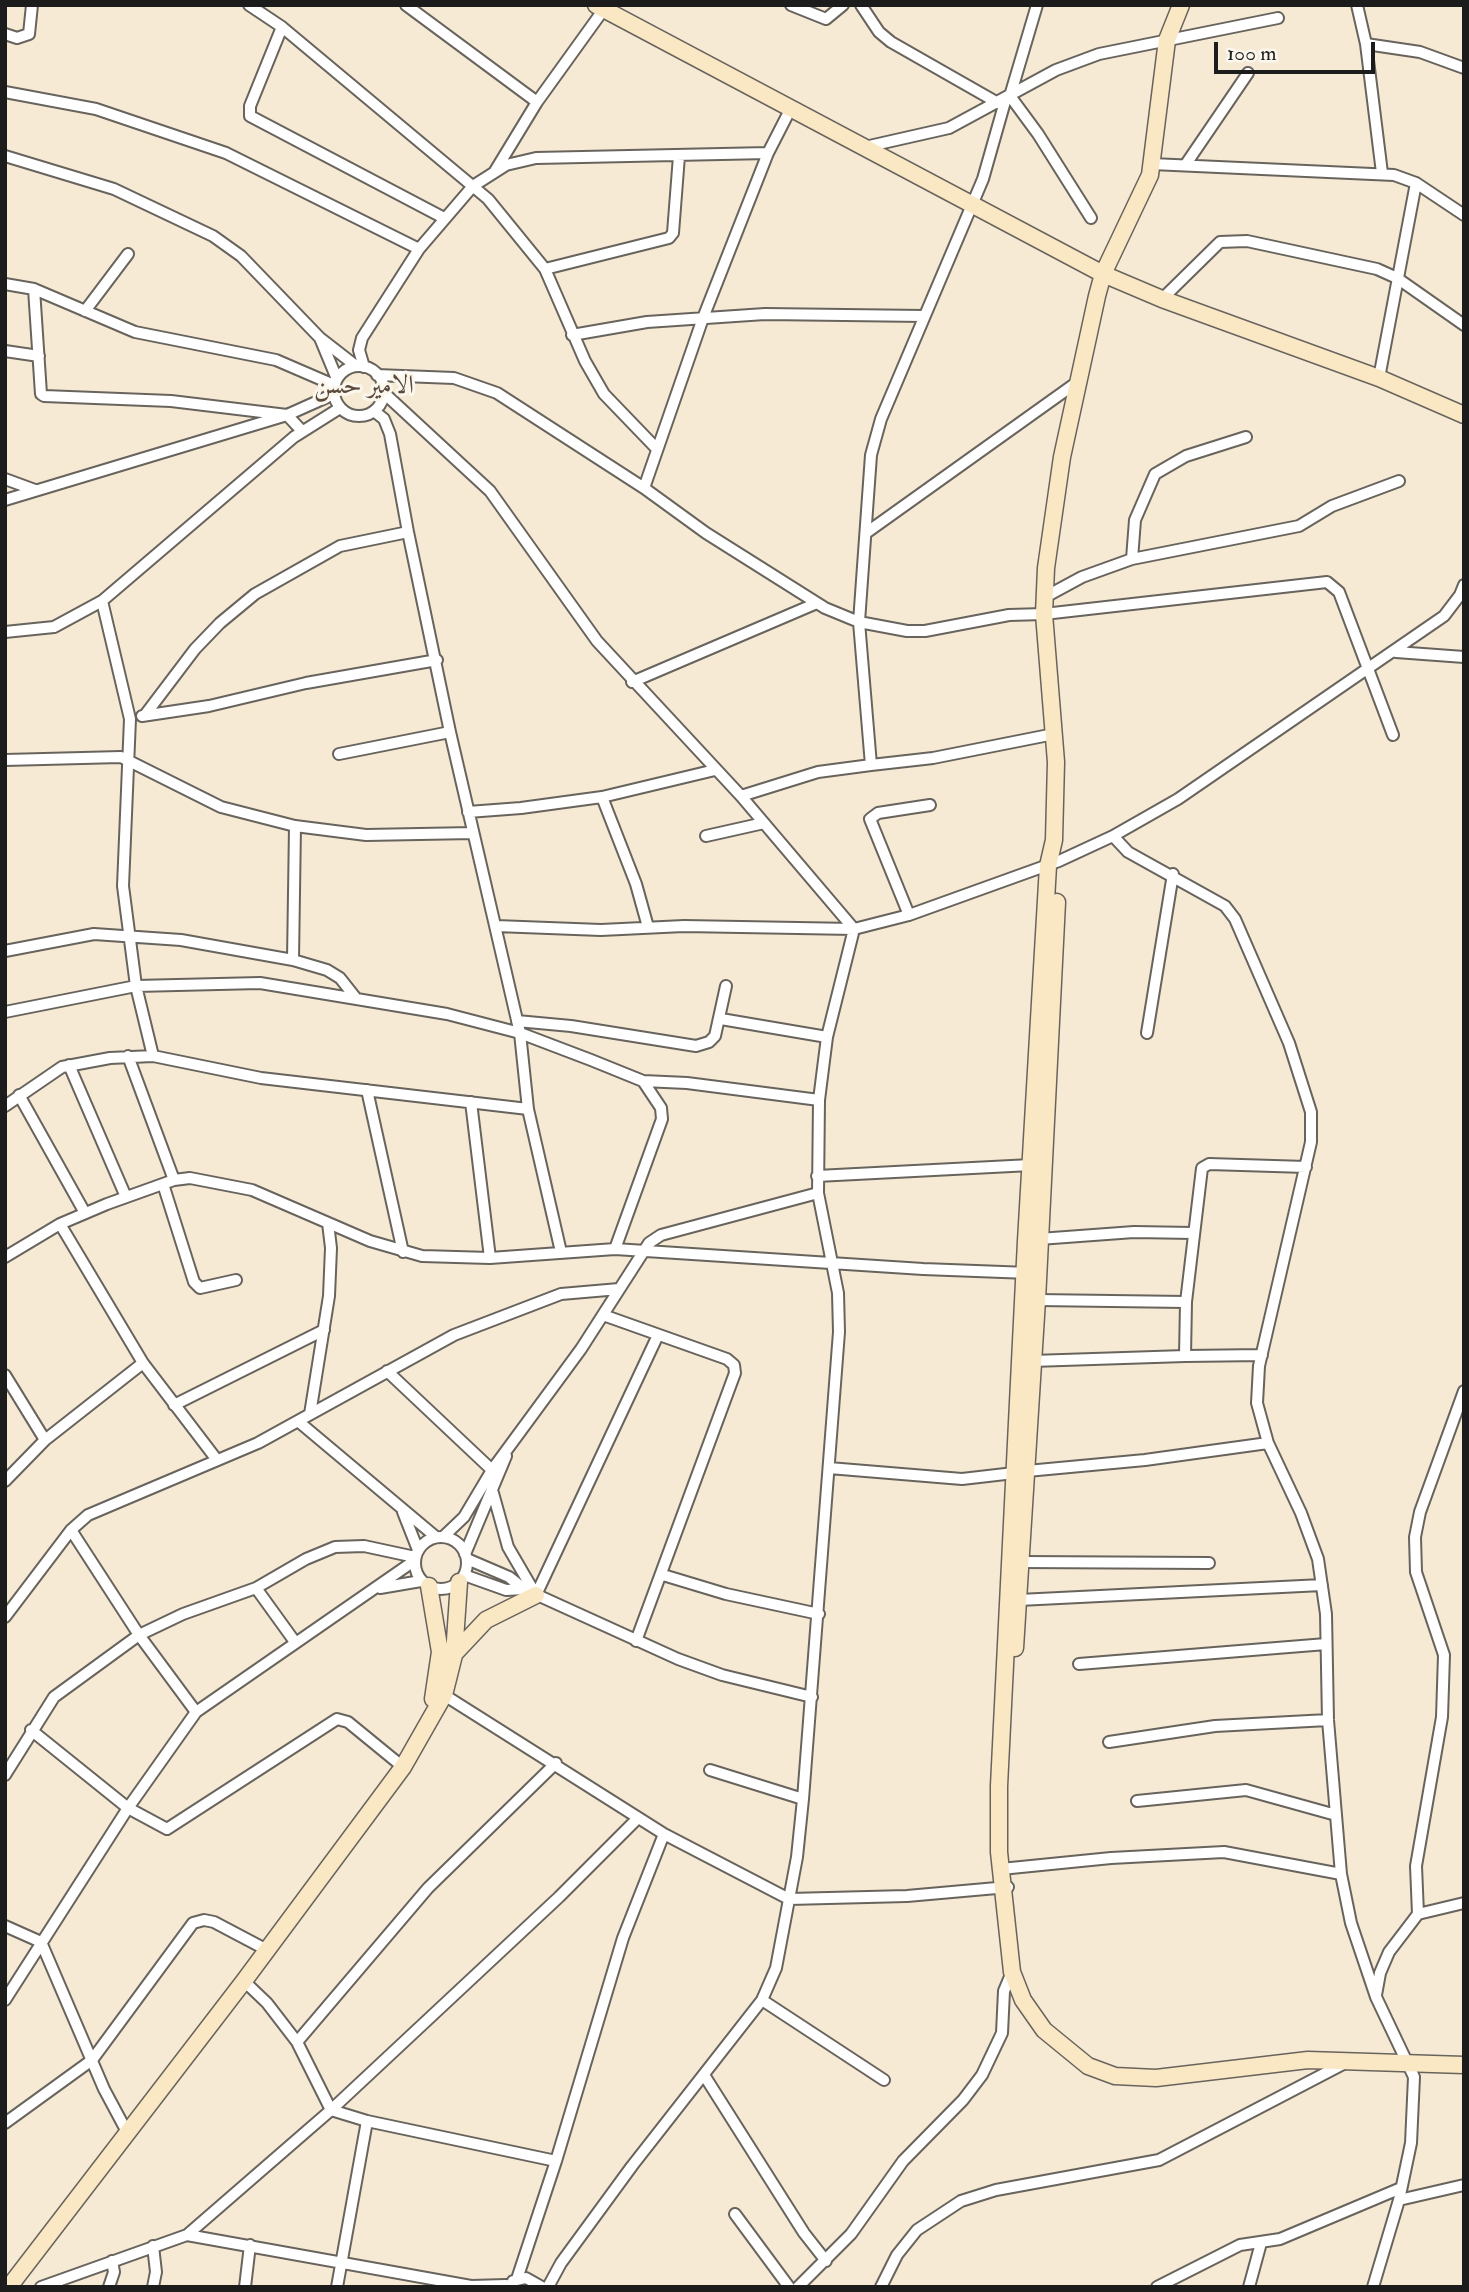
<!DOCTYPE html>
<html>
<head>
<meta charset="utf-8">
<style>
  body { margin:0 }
  #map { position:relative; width:1469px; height:2292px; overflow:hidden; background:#f6ead5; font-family:"IM FELL Double Pica",serif }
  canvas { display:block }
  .frame { position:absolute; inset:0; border:7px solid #1c1c1c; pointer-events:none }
  .scale { position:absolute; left:1214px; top:42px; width:161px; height:32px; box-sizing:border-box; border:4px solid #1c1c1c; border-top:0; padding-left:9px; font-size:21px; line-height:24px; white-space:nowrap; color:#1c1c1c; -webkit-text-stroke:5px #fbf7ec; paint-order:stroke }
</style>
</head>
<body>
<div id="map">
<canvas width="1469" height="2292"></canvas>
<div class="frame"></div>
<div class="scale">100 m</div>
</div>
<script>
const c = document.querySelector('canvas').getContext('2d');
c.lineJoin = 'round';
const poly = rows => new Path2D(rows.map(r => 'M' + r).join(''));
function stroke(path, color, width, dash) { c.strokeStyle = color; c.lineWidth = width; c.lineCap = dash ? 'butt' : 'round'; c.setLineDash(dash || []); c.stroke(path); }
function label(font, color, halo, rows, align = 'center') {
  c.font = font + ' "IM FELL Double Pica",Amiri,serif'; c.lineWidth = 6; c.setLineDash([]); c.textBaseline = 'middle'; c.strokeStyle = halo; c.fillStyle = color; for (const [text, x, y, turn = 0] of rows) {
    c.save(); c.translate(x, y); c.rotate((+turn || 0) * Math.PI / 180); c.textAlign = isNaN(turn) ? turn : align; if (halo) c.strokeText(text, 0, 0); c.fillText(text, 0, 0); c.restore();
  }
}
const street = poly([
  [249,5,282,27,488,199,545,269,585,361,604,394,656,448],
  [406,5,537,102,604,9],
  [791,5,826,19,843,5],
  [861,5,879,32,891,42,998,103],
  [1037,5,1010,96,1038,134,1091,218],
  [1357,5,1366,44,1382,173],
  [282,27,250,106,250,116,444,218],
  [5,34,17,38,29,34,32,5],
  [1366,44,1420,52,1464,68],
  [5,92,96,109,226,153,419,249],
  [865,147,949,128,1056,70,1099,54,1278,18],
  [5,156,114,189,213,236,241,256,320,338,356,366],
  [1152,164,1394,175,1416,183,1464,215],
  [1186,164,1248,73],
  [495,171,537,102],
  [545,269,669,238,673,233,679,156],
  [5,284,34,289,135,332,276,360,334,385],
  [34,289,41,394,44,396,171,401,287,415,302,431],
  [1162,299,1220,242,1247,241,1377,269,1397,278,1464,325],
  [85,311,128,254],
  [572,335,647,322,765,314,924,316],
  [320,338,337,379],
  [5,351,39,356],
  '334 391a25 25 0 1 1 50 0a25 25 0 1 1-50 0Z',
  [364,367,359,350,362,338,419,249,473,186,506,165,536,158,768,153],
  [377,375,454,378,497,393,644,488,706,533,825,608,859,622,907,631,925,631,1009,615,1044,614,1327,582,1339,592,1393,735],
  [1379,378,1416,183],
  [384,393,490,491,597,641,741,796,854,929],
  [374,411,384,419,390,434,408,532,450,732,520,1033,528,1109,561,1252],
  [5,479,35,490],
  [644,488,703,318,768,153,790,110],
  [5,500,287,415,334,394],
  [866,533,1076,383],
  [1132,559,1135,520,1155,474,1186,456,1246,437],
  [1045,597,1082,577,1132,559,1299,526,1332,506,1399,481],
  [102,601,130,719,123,886,136,986,153,1056],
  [5,632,54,627,102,601,294,437,340,408],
  [1396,652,1464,657],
  [632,682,817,603],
  [145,715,195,649,220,623,255,594,340,546,408,532],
  [142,716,209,706,306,683,437,660],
  [339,754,450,732],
  [5,760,121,757,221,807,295,826,366,835,473,833],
  [871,765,933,758,1054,734],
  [741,796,818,772,871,765,859,622,871,455,881,419,983,179,1006,98],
  [602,797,636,884,648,927],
  [468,812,521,808,602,797,715,770],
  [706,836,764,823],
  [1113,836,1128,852,1225,906,1235,919,1289,1043,1311,1112,1311,1142,1259,1366,1257,1403,1268,1443,1301,1513,1318,1559,1326,1614,1328,1720,1336,1815,1341,1874,1351,1923,1376,1997,1414,2077,1411,2143,1399,2200,1373,2287],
  [909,915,870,819,878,813,930,805],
  [496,926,601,930,684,926,854,929,909,915,1059,861,1113,836,1178,799,1444,616,1460,595,1464,585],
  [5,951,94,934,181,940,293,960,327,970,340,978,355,997],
  [293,960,295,826],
  [5,1012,136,986,260,983,447,1014,520,1033,591,1060,643,1081,661,1108,662,1119,615,1249],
  [721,1019,827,1037],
  [517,1021,571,1026,696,1046,709,1042,715,1036,726,986],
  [1147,1033,1173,874],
  [128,1056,174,1180],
  [69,1065,126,1197],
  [643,1081,687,1083,819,1100],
  [367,1090,403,1252],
  [19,1095,85,1213],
  [471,1102,490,1258],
  [5,1106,62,1067,110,1058,153,1056,261,1078,528,1109],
  [817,1176,1031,1165],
  [163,1184,194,1282,200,1288,236,1280],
  [60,1224,143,1363,217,1460],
  [1039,1239,1134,1232,1193,1233],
  [5,1257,60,1224,107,1204,174,1180,190,1178,252,1190,370,1241,422,1256,490,1258,615,1249,923,1269,1029,1273],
  [1037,1300,1186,1302],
  [603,1315,727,1359,734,1365,735,1373,636,1641],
  [1185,1356,1262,1355],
  [1032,1361,1185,1356,1186,1302,1202,1168,1209,1164,1306,1167],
  [387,1371,492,1470],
  [5,1375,45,1440],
  [174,1405,324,1330],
  [310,1414,329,1296,331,1248,328,1223],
  [299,1422,436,1537],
  [829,1468,962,1479,1014,1473],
  [1027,1471,1145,1460,1268,1443],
  [5,1481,45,1440,143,1363],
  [493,1493,508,1547,536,1595,658,1335],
  [403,1512,418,1550],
  [71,1530,139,1635,196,1712],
  '415 1563a26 26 0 1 1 52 0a26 26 0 1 1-52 0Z',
  [443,1537,464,1517,492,1470,581,1349,649,1243,661,1235,818,1193],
  [465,1554,506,1456],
  [467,1559,509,1577,524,1589,678,1659,722,1675,812,1697],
  [1021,1562,1209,1563],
  [464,1575,506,1590,524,1589],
  [663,1575,726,1594,819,1614],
  [256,1588,295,1642],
  [380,1588,421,1581],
  [1019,1600,1322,1585],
  [5,1617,71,1530,88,1515,258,1443,454,1335,561,1294,619,1289],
  [1079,1664,1326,1644],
  [441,1693,664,1834],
  [31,1730,128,1808,167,1829,337,1719,348,1722,403,1767],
  [1109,1742,1215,1726,1328,1720],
  [710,1770,803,1799],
  [5,1775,54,1697,139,1635,183,1614,256,1588,306,1559,335,1547,364,1546,415,1557],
  [1137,1801,1246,1790,1336,1815],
  [1001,1869,1111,1858,1224,1852,1341,1874],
  [1418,1914,1416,1866,1442,1717,1444,1655,1416,1572,1415,1537,1420,1512,1464,1391],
  [5,1926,41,1942,104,2089,127,2132],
  [244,1981,267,2003,297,2042,331,2110,367,2121,556,2161],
  [1376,1995,1380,1973,1389,1952,1418,1914,1464,1903],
  [5,2000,128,1808,196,1712,414,1561],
  [762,2000,884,2080],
  [297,2042,428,1888,556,1763],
  [704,2075,804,2233,826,2261],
  [5,2123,92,2060,193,1923,204,1920,214,1922,267,1950],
  [1399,2200,1464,2185],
  [735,2214,789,2287],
  [187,2235,331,2110,559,1897,637,1819],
  [153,2246,156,2272,153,2287],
  [517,2279,556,2161,623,1938,664,1834,789,1899,907,1896,1008,1887],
  [513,2281,526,2278,542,2287],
  [41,2287,187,2235,471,2286,506,2285],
  [109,2287,114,2272,112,2261],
  [245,2287,250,2245],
  [337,2287,367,2121],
  [548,2287,561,2263,632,2166,762,2000,776,1968,797,1857,803,1799,839,1332,838,1293,818,1193,819,1100,827,1037,854,929],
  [798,2287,851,2234,903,2161,963,2100,982,2075,1002,2033,1004,1991,1012,1972],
  [881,2287,897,2255,917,2230,961,2201,996,2190,1159,2160,1345,2063],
  [1157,2287,1240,2245,1280,2239,1401,2188],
  [1249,2287,1261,2243]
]);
const secondary = poly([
  [596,5,1103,274,1162,299,1379,378,1464,415],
  [1181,5,1167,40,1150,175,1103,274,1097,296,1062,457,1046,568,1044,614,1056,762,1054,840,1048,866,1026,1241,999,1786,999,1852,1012,1972,1023,2000,1044,2030,1088,2066,1115,2076,1156,2078,1308,2060,1464,2065],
  [429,1586,440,1652,433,1699],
  [1015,1648,1037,1300,1057,902],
  [455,1653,486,1620,536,1595],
  [9,2287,244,1981,403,1767,444,1695,454,1655,459,1582]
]);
stroke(street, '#68645d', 14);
stroke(secondary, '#68645d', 19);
stroke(street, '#fff', 10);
stroke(secondary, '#fae7c3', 16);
label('26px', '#5b493e', '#fbf7ec', [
  ["الامير حسن",364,387]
]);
</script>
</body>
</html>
